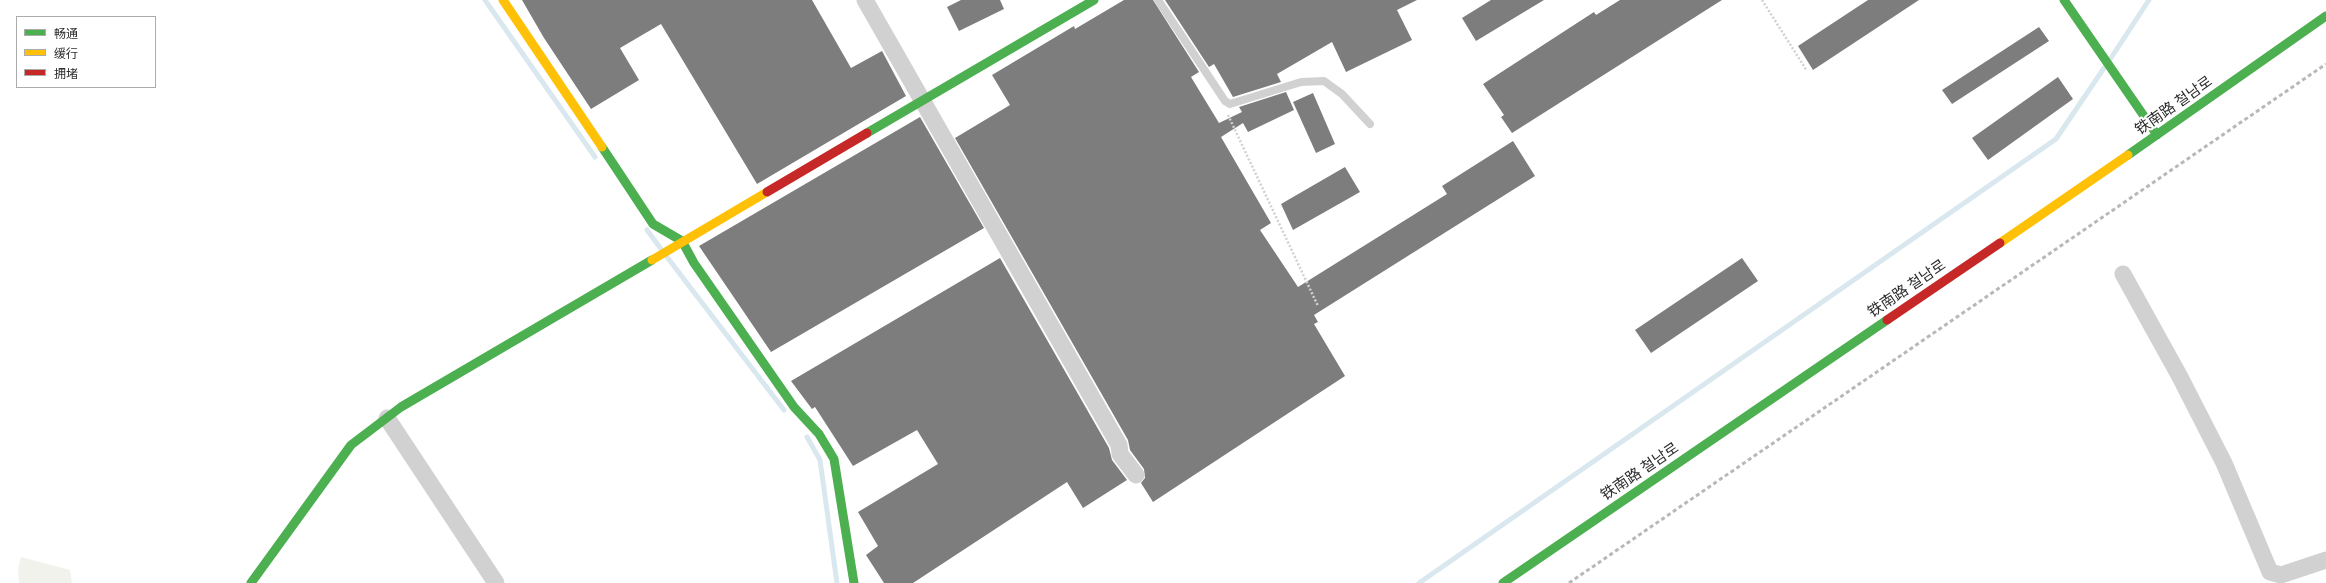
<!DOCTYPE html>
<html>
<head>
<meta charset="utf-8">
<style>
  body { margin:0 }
  #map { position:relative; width:2326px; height:583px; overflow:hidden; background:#fff; font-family:Karla,"Noto Sans SC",sans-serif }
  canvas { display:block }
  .legend { position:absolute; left:16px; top:16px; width:140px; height:72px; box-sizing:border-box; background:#fff; border:1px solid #ababab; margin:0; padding:5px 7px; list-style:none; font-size:12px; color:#2c2c2c }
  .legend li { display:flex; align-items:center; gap:8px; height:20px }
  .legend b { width:20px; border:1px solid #ababab }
</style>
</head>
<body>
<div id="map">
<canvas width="2326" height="583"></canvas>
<ul class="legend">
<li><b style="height:5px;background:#4caf50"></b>畅通</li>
<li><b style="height:5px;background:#ffc107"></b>缓行</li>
<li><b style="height:5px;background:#c62828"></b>拥堵</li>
</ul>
</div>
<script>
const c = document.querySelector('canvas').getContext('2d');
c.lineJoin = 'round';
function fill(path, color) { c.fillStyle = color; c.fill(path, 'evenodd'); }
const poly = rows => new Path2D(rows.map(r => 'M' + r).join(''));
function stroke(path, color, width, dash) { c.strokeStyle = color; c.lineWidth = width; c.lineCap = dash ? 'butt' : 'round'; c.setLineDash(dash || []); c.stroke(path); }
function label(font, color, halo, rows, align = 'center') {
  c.font = font + ' Karla,"Noto Sans SC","Noto Sans KR",sans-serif'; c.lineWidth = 4; c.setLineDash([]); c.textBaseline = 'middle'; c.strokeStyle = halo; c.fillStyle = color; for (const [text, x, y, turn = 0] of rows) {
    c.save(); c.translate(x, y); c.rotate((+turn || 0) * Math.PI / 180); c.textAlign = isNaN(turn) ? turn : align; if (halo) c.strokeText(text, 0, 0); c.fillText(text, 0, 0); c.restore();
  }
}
fill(poly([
  [21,557,70,570,72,583,19,583,18,569]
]), '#f0f2eb');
stroke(poly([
  [485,0,595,157],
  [2111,58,2149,0],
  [647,230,661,249],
  [667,257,784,410],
  [807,437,820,460,837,583],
  [1419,583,2056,139,2104,68]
]), '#d9e7ee', 5);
fill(poly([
  [522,0,812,0,851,68,882,51,906,96,757,184,661,24,620,48,639,80,591,109,544,38],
  [961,0,1000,0,1004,9,959,31,947,7],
  [1124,0,1153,0,1199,72,1191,77,1219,123,1242,112,1239,107,1286,92,1294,110,1248,132,1243,123,1221,137,1271,223,1260,230,1298,287,1447,194,1442,186,1513,141,1535,176,1314,315,1318,322,1314,324,1345,376,1153,502,1141,483,1145,478,1144,469,1130,450,1128,440,955,138,1010,105,992,75,1074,26,1075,29],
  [1165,0,1417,0,1397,10,1412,40,1346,72,1332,42,1277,74,1281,82,1233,97,1214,64,1209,67],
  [1491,0,1544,0,1476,41,1462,18],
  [1620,0,1722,0,1512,133,1501,117,1504,115,1483,84,1594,12,1596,15],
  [1868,0,1919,0,1813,70,1798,46],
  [2039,27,2049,41,1952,104,1942,90],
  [2058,77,2073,99,1988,160,1972,138],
  [1313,93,1335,144,1316,153,1293,102],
  [920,117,984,228,771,352,699,246],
  [1345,167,1360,192,1293,230,1281,204],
  [1000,258,1109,448,1112,460,1127,480,1083,508,1067,482,913,583,884,583,866,555,878,546,858,512,938,464,917,430,853,466,815,407,812,409,791,381],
  [1742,258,1758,281,1651,353,1635,330]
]), '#7d7d7d');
stroke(poly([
  [1762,0,1807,71],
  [1228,115,1318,306]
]), '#d1d1d1', 2.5, [2, 2]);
stroke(poly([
  [1158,0,1225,101,1230,104,1301,82,1324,81,1342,94,1370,124]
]), '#d1d1d1', 8);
stroke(poly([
  [865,0,1119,445,1120,454,1136,475],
  [2123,274,2180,377,2224,463,2270,572,2281,575,2326,560],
  [387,418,496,583]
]), '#d1d1d1', 17);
stroke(poly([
  [2064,0,2157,135],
  [867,133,1094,0],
  [602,147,653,224,682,241,694,263,794,407,819,434,834,459,854,583],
  [2128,155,2326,16],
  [251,583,351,445,401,407,652,260],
  [1503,583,1887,320]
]), '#4caf50', 9);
stroke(poly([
  [503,0,602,147],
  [2000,243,2128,155],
  [652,260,767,192]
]), '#ffc107', 9);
stroke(poly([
  [767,192,867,133],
  [1887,320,2000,243]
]), '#c62828', 9);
stroke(poly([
  [1569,583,2326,64]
]), '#b8b8b8', 3, [4, 3]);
label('15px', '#2c2c2c', '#fff', [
  ["铁南路 철남로",2174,106,-35],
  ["铁南路 철남로",1907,289,-34],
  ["铁南路 철남로",1640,472,-34]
]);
</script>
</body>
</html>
